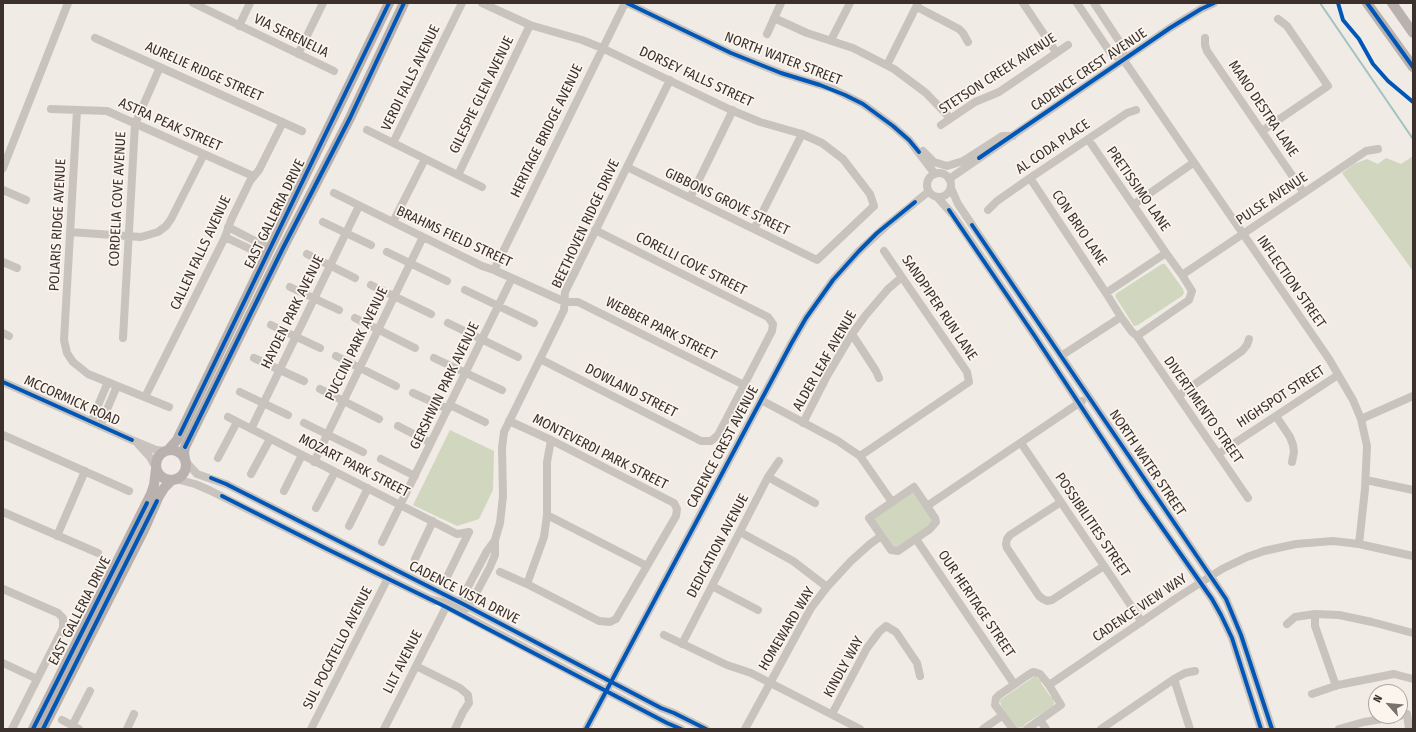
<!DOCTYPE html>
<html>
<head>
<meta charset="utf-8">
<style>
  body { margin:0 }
  #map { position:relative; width:1416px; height:732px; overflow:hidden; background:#f0ebe5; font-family:"Fira Sans Condensed",sans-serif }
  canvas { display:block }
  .frame { position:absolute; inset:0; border:4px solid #3b302b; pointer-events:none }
  .north { position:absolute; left:1368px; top:684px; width:40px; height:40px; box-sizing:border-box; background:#fbf5ee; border:1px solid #aea6a0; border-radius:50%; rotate:297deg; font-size:11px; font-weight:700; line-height:16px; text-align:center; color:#3b302b }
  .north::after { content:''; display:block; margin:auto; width:14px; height:18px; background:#7a716c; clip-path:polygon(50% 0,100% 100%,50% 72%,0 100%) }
</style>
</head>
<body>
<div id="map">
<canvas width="1416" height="732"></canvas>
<div class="frame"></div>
<div class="north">N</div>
</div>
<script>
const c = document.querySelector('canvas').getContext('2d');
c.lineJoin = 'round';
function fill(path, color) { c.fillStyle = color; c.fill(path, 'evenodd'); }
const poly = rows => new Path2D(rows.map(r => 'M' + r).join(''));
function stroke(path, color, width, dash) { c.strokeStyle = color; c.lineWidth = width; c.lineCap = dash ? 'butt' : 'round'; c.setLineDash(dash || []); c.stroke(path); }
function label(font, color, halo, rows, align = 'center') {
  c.font = font + ' "Fira Sans Condensed",sans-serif'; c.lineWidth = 3.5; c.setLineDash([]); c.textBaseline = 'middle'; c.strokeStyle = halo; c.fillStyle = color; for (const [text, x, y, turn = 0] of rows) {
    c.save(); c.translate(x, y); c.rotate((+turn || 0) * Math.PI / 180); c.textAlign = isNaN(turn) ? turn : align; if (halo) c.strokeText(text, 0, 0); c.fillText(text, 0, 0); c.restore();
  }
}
fill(poly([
  [1413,156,1413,271,1342,173,1354,164,1367,159,1378,164,1386,158,1401,164],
  [1162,264,1165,264,1183,289,1184,293,1182,296,1138,325,1134,326,1115,296,1117,293],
  [450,430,494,451,493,490,479,519,457,526,413,505],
  [909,492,914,493,933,521,931,525,896,548,892,546,874,522,874,517],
  [1035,676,1041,681,1041,683,1050,696,1053,698,1054,704,1052,707,1025,724,1023,727,1017,728,1001,706,1000,700]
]), '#d1d6bf');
stroke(poly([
  [1320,3,1413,139]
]), '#a1c2c1', 2);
stroke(poly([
  [193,3,334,71],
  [482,3,530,25,582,40,602,48,731,110,760,122,802,134,822,143,843,159,870,194,874,206,817,260,627,167],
  [627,3,731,53,781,73,833,89,863,104,893,126,909,140,935,174],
  [1023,3,1056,52],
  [1077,3,1112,55,1123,59],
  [1094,3,1123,47,1123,59],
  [917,7,959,29,963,33,968,42],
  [774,18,807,33,853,48,894,69,926,93,950,118],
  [239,26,250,3],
  [767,34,781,3],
  [95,38,302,131],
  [1205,38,1205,45,1207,51,1304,193],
  [831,40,850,3],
  [298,54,323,3],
  [1123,59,1329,359,1353,400,1361,419,1367,446,1365,489,1359,544],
  [887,65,918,3],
  [51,109,107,111,253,176],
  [77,110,64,340,67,353,73,362,88,374,169,407],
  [941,125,975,102,999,92,1068,45],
  [367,130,482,187],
  [1262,131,1328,86,1287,26,1278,19],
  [1088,139,1166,253],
  [393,143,462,3],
  [923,151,934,162,947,166,963,161,1002,136,1013,136],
  [3,168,68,3],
  '927 185a12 12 0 1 1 24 0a12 12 0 1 1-24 0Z',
  [458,175,530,25],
  [1030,178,1106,293],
  [949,179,1170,28,1201,9,1214,3],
  [951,188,958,204,1226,599,1241,635,1272,729],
  [3,190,26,200],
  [334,193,482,266,494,270,565,302,578,302,744,385],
  [690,198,733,110],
  [938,198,953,215,1034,335,1140,496,1212,599,1221,615,1232,638,1261,729],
  [1133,205,1193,163],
  [988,210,997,201,1030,178,1127,113,1136,110],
  [323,222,371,245],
  [393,222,425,159],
  [228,227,271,249],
  [754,229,802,134],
  [70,232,141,237,158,232,166,226,171,219,204,154],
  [225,237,267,257],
  [387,252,447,281],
  [307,254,355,278],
  [3,262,17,268],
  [494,270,625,3],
  [371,285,431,314],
  [290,287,339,310],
  [465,290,534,323],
  [1121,317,1106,293,1166,253,1182,275],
  [355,318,415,348],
  [448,323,518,357],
  [271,325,320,348],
  [3,333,9,336],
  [852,334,876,371,879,378],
  [1137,336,1248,498],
  [123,338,135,124,160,67],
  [336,356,396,386],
  [1061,356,1121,317,1132,332,1137,336,1189,300,1192,291,1182,275,1366,151,1378,149],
  [254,358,304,381],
  [434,358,502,390],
  [540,359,701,441,711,441,718,435,772,331,773,324,768,317,595,230],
  [3,382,132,440,156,450,164,451],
  [320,389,379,419],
  [240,392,288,415],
  [413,393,448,409],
  [1178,396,1242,351,1247,345,1249,339],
  [145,397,225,237,231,220,250,181,259,170,283,122],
  [761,400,838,441,860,456,892,502],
  [450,405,485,422],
  [1276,416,1290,437,1293,445,1294,452,1292,462],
  [228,417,457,534,469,532],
  [1361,419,1413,396],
  [91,422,108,382],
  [304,423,363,452],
  [803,423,827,376,852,334,865,316,888,289,902,277],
  [100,426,117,386],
  [398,426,431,443],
  [251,429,359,206],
  [3,435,129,491],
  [1021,443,1142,622],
  [138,444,150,457,155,466],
  [1218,454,1338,375],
  [860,456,969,382,967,372,884,251],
  [218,458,237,422],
  [381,459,415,476],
  [186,462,197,474,226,484,465,605,661,708,674,713,706,729],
  [314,462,423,237],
  [251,474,270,439],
  [768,477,815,503],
  [176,479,195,484,209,490,327,549,434,601],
  [1366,480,1413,490],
  [914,487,935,518,936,522,930,529,898,551,891,550,869,518,914,487],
  [284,491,302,455],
  [1061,502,1010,535,1007,539,1006,544,1007,548,1039,596,1043,599,1047,601,1052,600,1104,566],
  [927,506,1082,401],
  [316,508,335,472],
  [3,512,98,553],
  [547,515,647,566],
  [349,526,368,488],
  [740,532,793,561,827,587],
  [57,536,85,471],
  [916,539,1014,684],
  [382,542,512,278],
  [415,559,433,521],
  [500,572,527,584,599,621,610,622,616,619,647,566,676,516,677,509,674,503,551,440,509,421],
  [448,575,469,532],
  [527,584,544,537,547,515,547,462,551,440],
  [712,586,758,610],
  [3,589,58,613,63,618,63,628,12,729],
  [430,599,456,606,471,603,490,567,495,555,495,540,500,523,503,496,502,448,504,432,564,310,565,292,670,80],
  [448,607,667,723,681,729],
  [465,609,462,598,487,551,495,540],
  [1315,614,1315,626,1336,686],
  [1287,624,1295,617,1315,614,1339,615,1372,622,1413,633],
  [664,635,727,665,751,673,860,729],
  [682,644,768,477,779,461],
  [3,663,37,679],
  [416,666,460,688,468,695,469,703,463,712,455,729],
  [1174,679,1190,729],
  [1049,685,1175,599,1222,569,1247,557,1264,551,1296,544,1333,541,1359,544,1413,556],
  [1312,694,1338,685,1394,674,1413,679],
  [832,714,867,648,879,632,886,626,896,632,917,663,920,676],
  [1407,714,1409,729],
  [62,720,79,729],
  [1040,720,1046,729],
  [72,726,90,691],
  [127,729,134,714],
  [311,729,388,578],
  [384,729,446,607],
  [586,729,791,344,806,318,833,280,859,251,886,226,928,192],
  [745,729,811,608,827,587,851,561,870,544,881,536],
  [983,729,1003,715],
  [1013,729,995,705,996,698,999,695,1028,675,1033,672,1037,673,1040,674,1049,685,1061,705,1027,729],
  [1101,729,1174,679,1185,673,1195,671],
  [1339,729,1364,722,1400,716]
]), '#c9c3be', 8);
stroke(poly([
  [1367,3,1413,67],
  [1392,3,1413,33],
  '156 465a15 15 0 1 1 30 0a15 15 0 1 1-30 0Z',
  [168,450,177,440,389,3],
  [185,459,184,453,185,447,283,248,350,118,404,3],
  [33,729,151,494,154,485,156,469],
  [43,729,144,530,159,496,164,488,172,480]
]), '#b8b1ad', 10);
stroke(poly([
  [627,3,731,53,781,73,820,85,845,95,863,104,893,126,909,140,919,152],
  [1338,3,1343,20,1359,39,1373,64,1388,81,1413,102],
  [1367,3,1413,67],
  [979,158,1170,28,1201,9,1214,3],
  [949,210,1034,335,1140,496,1212,599,1221,615,1232,638,1261,729],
  [972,225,1226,599,1241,635,1272,729],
  [3,382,132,440],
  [180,434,389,3],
  [185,447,283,248,350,118,404,3],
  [211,478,226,484,465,605,661,708,674,713,706,729],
  [222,496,327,549,446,607,667,723,681,729],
  [33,729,147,503],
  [43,729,157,501],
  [586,729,791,344,806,318,833,280,859,251,877,233,915,202]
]), '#0057b8', 4);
label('14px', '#3b302b', '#fbf5ee', [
  ["VIA SERENELIA",291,36,26],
  ["NORTH WATER STREET",783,59,21],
  ["CADENCE CREST AVENUE",1089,70,-34],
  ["AURELIE RIDGE STREET",204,72,24],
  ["STETSON CREEK AVENUE",998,74,-33],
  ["DORSEY FALLS STREET",696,77,25],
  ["VERDI FALLS AVENUE",411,78,-64],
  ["GILESPIE GLEN AVENUE",482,95,-64],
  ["MANO DESTRA LANE",1263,109,56],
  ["ASTRA PEAK STREET",170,125,24],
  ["HERITAGE BRIDGE AVENUE",547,131,-64],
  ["AL CODA PLACE",1053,147,-34],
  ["PRETISSIMO LANE",1138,189,55],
  ["CORDELIA COVE AVENUE",118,199,-87],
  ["PULSE AVENUE",1272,199,-34],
  ["GIBBONS GROVE STREET",727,202,26],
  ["EAST GALLERIA DRIVE",275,214,-64],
  ["BEETHOVEN RIDGE DRIVE",586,224,-65],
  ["POLARIS RIDGE AVENUE",58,225,-87],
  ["CON BRIO LANE",1079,228,56],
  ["BRAHMS FIELD STREET",454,237,25],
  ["CALLEN FALLS AVENUE",201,253,-65],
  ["CORELLI COVE STREET",691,264,27],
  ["INFLECTION STREET",1291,282,55],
  ["SANDPIPER RUN LANE",939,308,56],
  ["HAYDEN PARK AVENUE",293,312,-64],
  ["WEBBER PARK STREET",661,329,27],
  ["PUCCINI PARK AVENUE",357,344,-64],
  ["ALDER LEAF AVENUE",825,361,-60],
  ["GERSHWIN PARK AVENUE",445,386,-64],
  ["DOWLAND STREET",631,391,27],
  ["HIGHSPOT STREET",1281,397,-33],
  ["MCCORMICK ROAD",72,401,24],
  ["DIVERTIMENTO STREET",1203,410,55],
  ["CADENCE CREST AVENUE",723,447,-62],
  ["MONTEVERDI PARK STREET",600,452,27],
  ["NORTH WATER STREET",1147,463,56],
  ["MOZART PARK STREET",354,466,27],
  ["POSSIBILITIES STREET",1092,525,56],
  ["DEDICATION AVENUE",718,546,-62],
  ["CADENCE VISTA DRIVE",464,593,27],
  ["OUR HERITAGE STREET",976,604,56],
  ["CADENCE VIEW WAY",1140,608,-34],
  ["EAST GALLERIA DRIVE",80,611,-63],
  ["HOMEWARD WAY",787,629,-59],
  ["SUL POCATELLO AVENUE",338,648,-63],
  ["LILT AVENUE",403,662,-63],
  ["KINDLY WAY",844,667,-61]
]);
</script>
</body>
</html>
